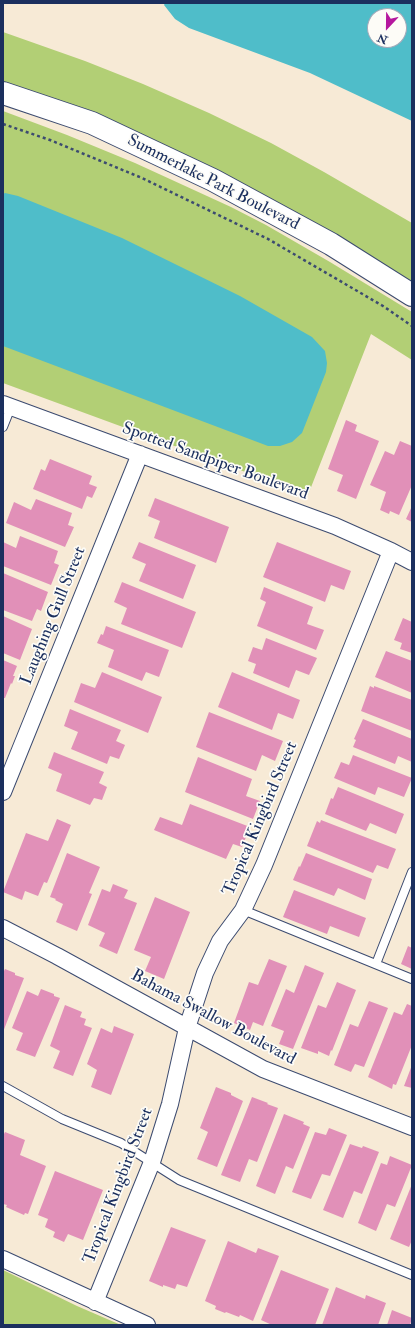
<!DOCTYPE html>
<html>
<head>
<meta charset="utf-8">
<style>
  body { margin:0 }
  #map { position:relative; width:415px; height:1328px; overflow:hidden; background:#f7ead6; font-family:"IM FELL Double Pica",serif }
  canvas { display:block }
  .frame { position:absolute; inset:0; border:4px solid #1b2f5e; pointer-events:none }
  .north { position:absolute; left:367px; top:8px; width:40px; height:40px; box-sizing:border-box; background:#fdfcf7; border:1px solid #a3aaba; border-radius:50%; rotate:202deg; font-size:11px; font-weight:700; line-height:16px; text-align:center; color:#1b2f5e }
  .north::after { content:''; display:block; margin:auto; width:14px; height:18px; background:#b5179e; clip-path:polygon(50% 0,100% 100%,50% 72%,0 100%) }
</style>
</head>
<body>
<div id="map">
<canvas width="415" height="1328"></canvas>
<div class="frame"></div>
<div class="north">N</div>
</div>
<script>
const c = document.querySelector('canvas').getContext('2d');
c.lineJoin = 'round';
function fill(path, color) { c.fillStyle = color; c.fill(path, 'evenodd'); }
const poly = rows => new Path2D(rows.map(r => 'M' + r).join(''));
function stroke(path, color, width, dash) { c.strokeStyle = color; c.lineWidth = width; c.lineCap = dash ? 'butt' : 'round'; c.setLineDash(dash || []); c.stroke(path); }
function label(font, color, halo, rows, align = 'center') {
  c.font = font + ' "IM FELL Double Pica",serif'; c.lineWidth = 3.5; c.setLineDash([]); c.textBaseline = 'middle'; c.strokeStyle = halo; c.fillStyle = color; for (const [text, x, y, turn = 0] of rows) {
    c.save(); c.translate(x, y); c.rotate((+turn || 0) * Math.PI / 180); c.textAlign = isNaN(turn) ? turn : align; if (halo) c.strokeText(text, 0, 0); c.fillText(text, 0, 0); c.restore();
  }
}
fill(poly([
  [3,32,85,61,143,84,209,113,271,143,324,172,412,223,412,295,325,241,3,93],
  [3,111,67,135,135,163,231,207,266,225,330,262,412,312,412,360,371,334,308,495,3,383],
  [3,1270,77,1306,121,1325,3,1325]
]), '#b2cf75');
fill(poly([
  [165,3,412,3,412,121,310,73,189,28,175,19,164,5],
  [375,16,399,16,399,40,375,40],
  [5,193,18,196,122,238,240,296,312,337,325,351,327,363,326,372,302,433,292,442,280,446,268,446,3,346,3,194]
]), '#4fbdc9');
fill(poly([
  [346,420,357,425,355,431,379,441,356,499,337,491,343,475,328,469],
  [400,441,412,446,412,485,399,515,390,511,389,514,380,510,386,492,370,485,385,451,394,455],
  [50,459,92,476,89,484,97,487,92,498,87,496,82,509,33,489,41,469,45,471],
  [155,498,229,527,216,563,154,538,160,521,148,516],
  [36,499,72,513,68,525,74,527,65,547,6,523,14,502,31,510],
  [412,506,412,522,406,519],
  [20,536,58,551,54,563,59,565,51,585,3,566,3,542,16,548],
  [139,542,196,565,183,599,139,581,146,564,132,558],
  [277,542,351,571,344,590,331,585,325,602,263,577],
  [3,573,48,592,41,611,37,609,32,621,3,610],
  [122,582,196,612,182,648,121,624,127,608,114,602],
  [264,587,313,607,307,624,324,630,316,650,257,626,266,602,260,599],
  [3,616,32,629,20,660,3,653],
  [403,618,412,622,412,653,400,649,402,643,394,640],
  [106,626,169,650,159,677,146,672,142,681,108,667,114,650,97,643,101,634,103,635],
  [266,638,317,658,309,675,296,670,289,688,253,673,256,664,248,661,253,647,262,650],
  [386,651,412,661,412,693,375,677],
  [3,660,17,666,13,676,15,676,12,684,11,683,5,698,3,698],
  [102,672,162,697,148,733,74,702,81,683,95,688],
  [232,672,300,700,293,719,278,713,272,730,218,707],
  [370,686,374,688,374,686,412,700,412,731,361,711],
  [70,709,121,730,116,741,125,745,119,759,110,756,107,764,71,749,78,732,64,726],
  [209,712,283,741,275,761,262,755,256,771,196,747],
  [363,719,412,739,412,762,398,756,395,764,353,747,356,740,354,739],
  [54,752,104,772,99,783,107,787,102,800,94,798,90,805,56,791,62,774,48,768],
  [353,755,412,778,404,797,378,787,375,795,334,778,341,762,349,765],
  [198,757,252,779,246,796,260,801,253,819,185,792],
  [338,787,404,814,396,834,370,823,366,831,325,814,331,798,333,799],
  [190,804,250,827,242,847,233,844,226,859,154,830,160,817,182,825],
  [57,819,71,825,47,883,44,882,38,896,25,891,22,900,3,892,26,833,48,841],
  [321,820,396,849,388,869,377,865,373,873,307,846,317,821,320,823],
  [67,853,100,867,89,893,92,894,77,931,56,922,63,904,55,900,56,899,50,897],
  [306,853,372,879,365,900,338,888,334,896,293,880,299,866,300,867],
  [113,884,128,890,124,898,137,903,117,954,99,946,105,933,88,925,102,889,110,892],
  [294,890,366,918,359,937,330,926,327,934,283,917],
  [155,897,190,912,164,979,145,971,151,957,134,950],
  [408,946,412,948,412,969,401,964],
  [269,959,287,966,263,1026,253,1022,250,1030,234,1023,249,982,258,985],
  [305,965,324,973,293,1049,279,1044,284,1031,271,1026,286,989,294,993],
  [5,969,15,973,15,975,24,978,3,1032,3,970,4,971],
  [337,982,356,990,332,1051,331,1050,329,1056,318,1051,318,1054,301,1048,318,1005,326,1008],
  [41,989,54,994,54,996,60,998,35,1057,16,1050,23,1033,12,1028,27,991,38,996],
  [369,1001,388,1008,364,1067,355,1064,351,1072,334,1065,350,1024,358,1027],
  [407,1004,412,1006,412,1045,396,1085,393,1084,392,1089,368,1077,394,1012,402,1015],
  [65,1005,82,1012,80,1017,86,1019,84,1025,92,1028,73,1076,53,1068,60,1051,50,1046],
  [114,1026,134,1034,111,1095,91,1087,97,1070,87,1064,101,1028,112,1033],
  [412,1065,412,1088,404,1086],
  [216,1087,231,1093,231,1095,243,1101,217,1167,197,1159,208,1132,200,1128],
  [252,1097,268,1103,267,1104,278,1108,257,1162,249,1159,240,1182,221,1175],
  [284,1114,304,1122,303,1124,310,1127,293,1169,286,1166,275,1194,256,1186],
  [329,1128,347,1135,330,1176,322,1174,311,1199,292,1192,315,1132,326,1135],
  [5,1132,25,1140,20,1155,46,1166,28,1214,25,1213,24,1215,6,1207,7,1205,3,1204,3,1136],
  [350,1144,362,1148,363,1146,379,1152,362,1194,354,1191,343,1218,323,1210],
  [390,1156,412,1165,395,1207,387,1204,376,1231,358,1223,381,1163,387,1165],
  [55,1171,103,1190,83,1240,68,1234,64,1242,53,1237,55,1232,45,1227,48,1219,38,1215],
  [412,1184,412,1240,409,1247,390,1239],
  [171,1227,206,1240,187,1287,177,1284,175,1289,163,1285,163,1287,149,1281],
  [228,1241,256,1253,258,1248,279,1256,253,1321,240,1315,239,1317,226,1312,225,1313,215,1309,216,1306,205,1301],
  [281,1270,329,1289,315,1325,272,1325,261,1320],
  [336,1287,365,1299,366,1295,386,1303,378,1325,322,1325],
  [392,1310,412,1318,410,1325,387,1325]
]), '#e190b8');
const lane = poly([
  [3,427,11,407],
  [243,910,412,979],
  [376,964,412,872],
  [3,1086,62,1119,121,1143,179,1180,412,1275]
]);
const street = poly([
  [3,404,335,526,391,551,412,562],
  [3,792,140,454],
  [3,928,57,956,263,1069,412,1127],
  [3,1259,147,1325],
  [95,1302,152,1162,170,1104,187,1028,205,973,220,941,243,910,264,865,391,551]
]);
const secondary = poly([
  [3,93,92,123,213,180,331,244,412,295]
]);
stroke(lane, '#3c4b70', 10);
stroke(street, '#3c4b70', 18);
stroke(secondary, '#3c4b70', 24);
stroke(poly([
  [3,124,50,140,142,178,268,239,383,306,412,326]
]), '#3c4b70', 2.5, [3, 3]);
stroke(lane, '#fff', 8);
stroke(street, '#fff', 16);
stroke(secondary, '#fff', 22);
label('17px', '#1b2f5e', '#fdfcf7', [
  ["Summerlake Park Boulevard",213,183,27],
  ["Spotted Sandpiper Boulevard",215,462,20],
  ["Laughing Gull Street",54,616,-68],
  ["Tropical Kingbird Street",261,819,-67],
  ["Bahama Swallow Boulevard",213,1018,28],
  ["Tropical Kingbird Street",119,1186,-69]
]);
</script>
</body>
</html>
